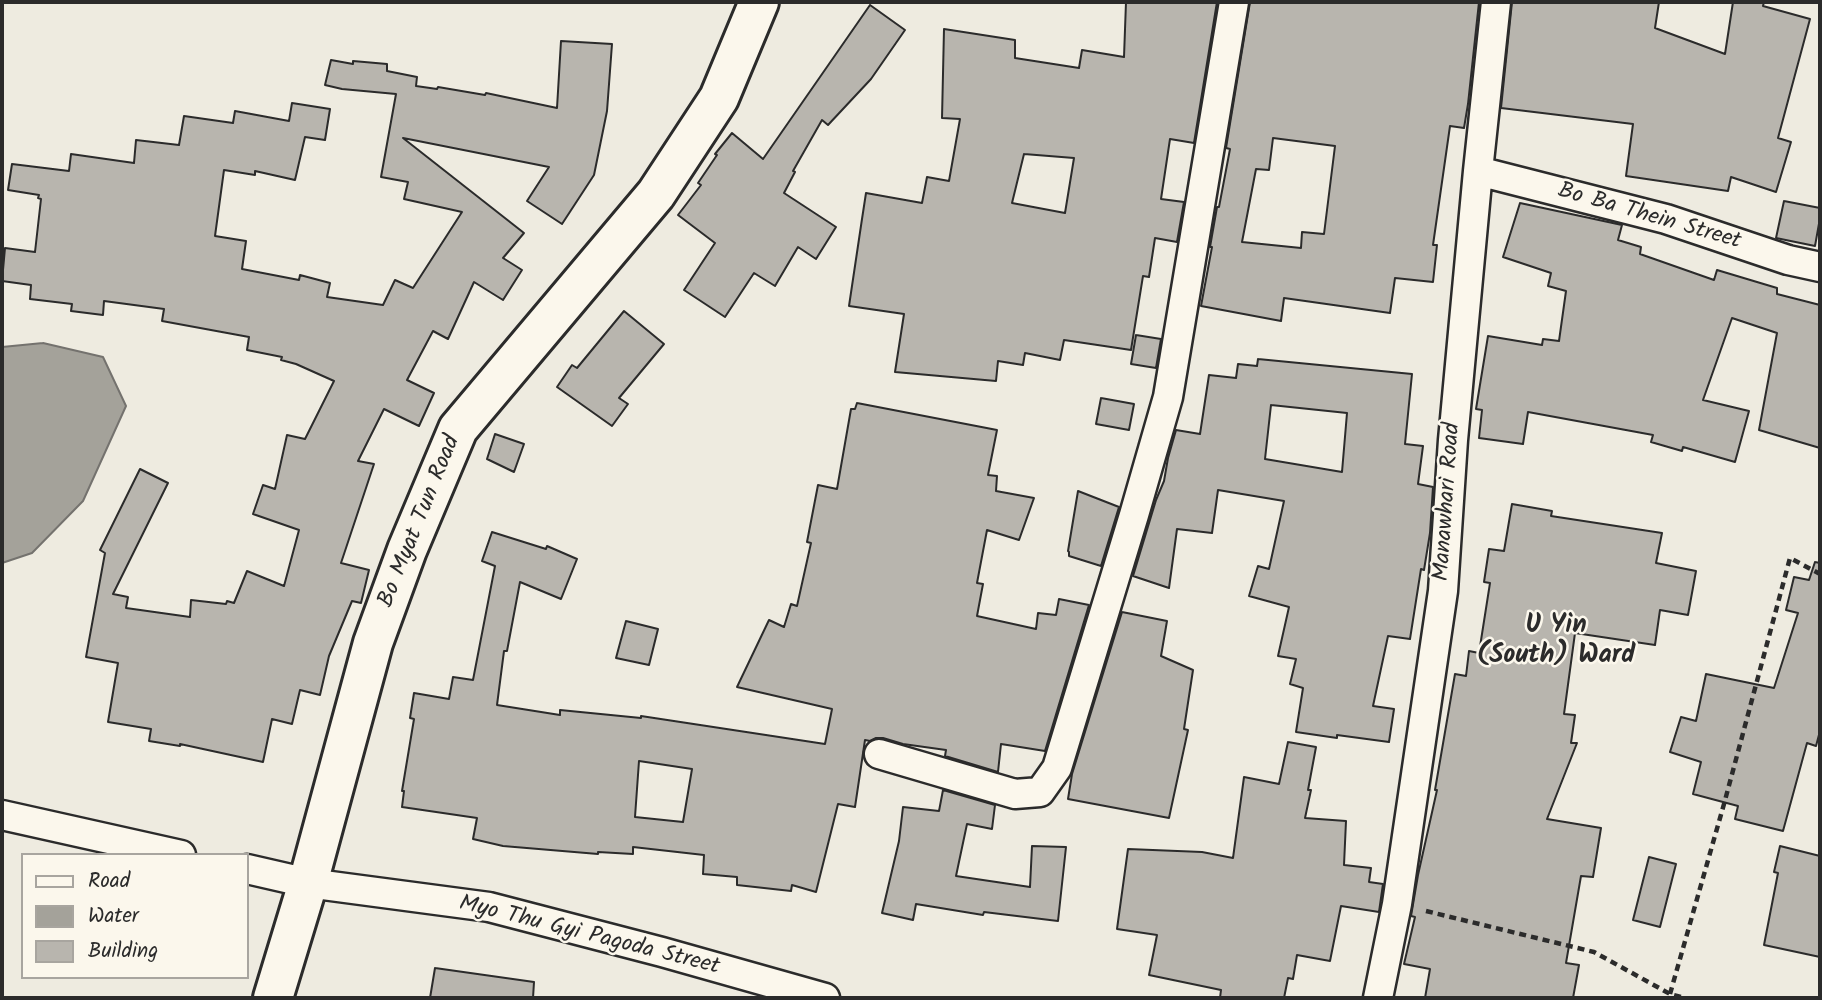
<!DOCTYPE html>
<html>
<head>
<meta charset="utf-8">
<style>
  body { margin:0 }
  #map { position:relative; width:1822px; height:1000px; overflow:hidden; background:#eeebe0; font-family:Kalam,sans-serif }
  canvas { display:block }
  .frame { position:absolute; inset:0; border:4px solid #2b2b2b; pointer-events:none }
  .legend { position:absolute; left:21px; top:853px; width:228px; height:126px; box-sizing:border-box; background:#fbf7ec; border:2px solid #a8a59f; margin:0; padding:9px 12px; list-style:none; font-size:21px; color:#2b2b2b }
  .legend li { display:flex; align-items:center; gap:14px; height:35px }
  .legend b { width:35px; border:2px solid #a8a59f }
</style>
</head>
<body>
<div id="map">
<canvas width="1822" height="1000"></canvas>
<div class="frame"></div>
<ul class="legend">
<li><b style="height:9px;background:#fbf7ec"></b>Road</li>
<li><b style="height:19px;background:#a4a29a"></b>Water</li>
<li><b style="height:19px;background:#b8b5ae"></b>Building</li>
</ul>
</div>
<script>
const c = document.querySelector('canvas').getContext('2d');
c.lineJoin = 'round';
function fill(path, color) { c.fillStyle = color; c.fill(path, 'evenodd'); }
const poly = rows => new Path2D(rows.map(r => 'M' + r).join(''));
function stroke(path, color, width, dash) { c.strokeStyle = color; c.lineWidth = width; c.lineCap = dash ? 'butt' : 'round'; c.setLineDash(dash || []); c.stroke(path); }
function label(font, color, halo, rows, align = 'center') {
  c.font = font + ' Kalam,sans-serif'; c.lineWidth = 5; c.setLineDash([]); c.textBaseline = 'middle'; c.strokeStyle = halo; c.fillStyle = color; for (const [text, x, y, turn = 0] of rows) {
    c.save(); c.translate(x, y); c.rotate((+turn || 0) * Math.PI / 180); c.textAlign = isNaN(turn) ? turn : align; if (halo) c.strokeText(text, 0, 0); c.fillText(text, 0, 0); c.restore();
  }
}
const water = poly([
  [43,343,103,357,126,406,83,501,32,553,2,563,2,347,43,343]
]);
fill(water, '#a4a29a');
stroke(water, '#74726e', 2);
const building = poly([
  [1126,2,1217,2,1194,143,1170,139,1161,199,1184,202,1177,242,1155,238,1149,277,1143,276,1131,350,1064,340,1060,360,1025,353,1023,365,998,361,996,381,895,372,904,314,849,306,862,219,866,193,922,203,927,177,949,181,960,119,942,118,944,29,1015,40,1015,58,1079,68,1082,50,1124,57,1126,2],
  [1024,154,1074,158,1065,213,1012,203,1024,154],
  [1250,2,1479,2,1468,104,1464,128,1450,126,1433,245,1437,245,1433,282,1395,278,1390,313,1284,298,1281,321,1201,306,1212,247,1210,247,1217,207,1219,207,1230,149,1226,148,1250,2],
  [1273,138,1335,146,1324,234,1302,232,1301,248,1242,242,1256,169,1269,170,1273,138],
  [1512,2,1659,2,1655,28,1725,54,1733,2,1764,2,1763,6,1810,19,1778,138,1791,142,1776,192,1731,177,1728,191,1626,176,1633,124,1501,108,1512,2],
  [870,5,905,30,871,79,828,125,822,120,793,171,795,172,784,193,836,227,816,259,798,247,775,286,754,273,725,317,684,290,715,243,678,215,701,185,698,183,717,155,715,154,732,133,763,159,870,5],
  [561,41,612,44,607,111,594,175,562,224,527,201,549,167,403,138,524,233,503,258,522,270,503,300,474,282,448,339,433,331,407,380,434,393,419,426,384,409,358,461,374,464,341,563,369,570,361,603,352,601,329,656,320,695,300,690,292,724,272,719,263,762,180,744,180,746,149,741,151,729,108,722,118,663,86,657,105,553,100,550,140,469,168,483,113,594,128,597,126,608,190,617,191,600,226,604,227,601,234,603,247,571,284,586,299,530,253,514,263,485,275,489,287,435,305,439,334,381,296,364,281,360,282,357,247,350,249,337,162,321,164,309,104,301,103,315,71,311,72,304,30,299,31,285,2,281,5,248,35,252,41,199,38,198,39,195,8,190,12,164,69,171,71,154,134,163,136,140,179,145,184,116,233,123,235,111,289,121,292,103,330,109,325,140,305,137,295,180,255,171,255,175,224,170,215,236,246,241,242,269,299,280,300,275,330,283,327,297,383,305,395,280,413,288,462,212,404,199,408,182,381,177,396,94,342,89,325,85,331,60,353,64,353,61,387,64,387,71,417,77,416,86,437,89,438,87,485,95,486,93,557,108,561,41],
  [1784,201,1820,208,1820,218,1815,246,1776,238,1784,201],
  [1520,203,1622,225,1618,240,1641,247,1640,254,1714,280,1717,270,1777,288,1777,294,1820,305,1820,448,1759,430,1777,333,1732,318,1703,400,1749,411,1735,462,1683,447,1682,451,1651,442,1653,435,1528,412,1523,444,1479,438,1482,410,1476,409,1488,336,1542,345,1543,339,1559,341,1566,291,1548,286,1551,273,1503,257,1520,203],
  [624,311,664,344,619,398,628,404,612,426,557,387,572,365,577,368,624,311],
  [1136,335,1161,339,1156,368,1131,364,1136,335],
  [1258,359,1412,374,1405,444,1423,446,1418,484,1433,487,1430,533,1424,570,1421,569,1410,639,1388,636,1373,706,1394,709,1389,742,1337,735,1337,738,1296,732,1303,688,1290,684,1296,659,1278,656,1289,607,1249,596,1258,566,1269,569,1284,501,1218,490,1212,533,1177,529,1169,588,1133,576,1156,500,1164,481,1168,458,1176,430,1200,434,1209,375,1236,378,1238,364,1257,366,1258,359],
  [1271,405,1347,413,1342,472,1265,459,1271,405],
  [1101,398,1134,404,1129,430,1096,424,1101,398],
  [857,403,997,430,988,475,997,476,996,491,1034,498,1019,540,987,530,977,583,983,584,977,616,1036,629,1038,613,1056,615,1059,599,1089,605,1045,751,1001,744,998,772,945,756,946,750,903,744,883,738,876,738,870,741,865,740,855,807,838,804,816,892,792,885,791,891,737,885,737,877,703,874,704,855,633,847,633,854,598,852,598,854,503,846,473,839,477,818,402,807,404,791,402,791,414,719,410,718,414,693,449,699,453,677,473,680,495,566,482,561,492,532,546,549,547,546,577,559,561,599,520,582,507,651,504,651,497,705,560,715,560,710,641,718,641,716,825,744,832,709,737,687,769,620,784,627,791,604,797,606,811,543,807,542,818,485,837,489,851,409,855,409,857,403],
  [639,761,692,769,683,822,635,817,639,761],
  [495,434,524,444,514,472,487,459,495,434],
  [1078,491,1119,507,1101,566,1069,556,1069,552,1068,551,1078,491],
  [1512,504,1552,511,1551,516,1662,533,1656,563,1696,571,1688,615,1660,610,1655,645,1575,633,1564,714,1575,715,1571,743,1577,743,1547,819,1601,828,1593,877,1581,876,1566,963,1579,965,1573,998,1425,998,1430,969,1404,964,1415,917,1411,916,1418,875,1437,790,1435,790,1455,674,1466,676,1469,651,1479,653,1490,583,1484,582,1489,549,1504,551,1512,504],
  [1815,562,1820,563,1820,731,1816,746,1807,743,1783,831,1735,819,1738,806,1693,794,1701,762,1670,752,1681,717,1696,721,1706,674,1774,688,1798,613,1786,610,1794,577,1809,580,1815,562],
  [1122,612,1167,621,1161,656,1193,670,1184,729,1188,730,1169,818,1068,799,1072,774,1122,612],
  [626,621,658,629,649,665,616,658,626,621],
  [1288,742,1316,747,1308,790,1311,790,1305,818,1346,821,1344,865,1371,868,1369,882,1383,884,1379,912,1341,906,1330,961,1297,955,1293,979,1288,978,1284,998,1220,998,1221,990,1149,975,1157,935,1117,929,1128,849,1202,852,1233,858,1244,777,1279,784,1288,742],
  [943,790,995,805,992,829,967,824,956,876,1030,887,1032,846,1066,847,1058,921,984,912,983,915,916,904,913,920,882,913,899,841,903,807,939,811,943,790],
  [1780,846,1820,856,1820,957,1764,945,1778,873,1774,872,1780,846],
  [1649,857,1676,864,1660,927,1633,920,1649,857],
  [435,968,534,982,533,998,430,998,435,968]
]);
fill(building, '#b8b5ae');
stroke(building, '#2b2b2b', 2);
const street = poly([
  [1478,171,1666,219,1788,260,1820,267],
  [879,754,1015,794,1040,792,1057,768,1134,515,1168,397,1234,2],
  [2,815,181,855],
  [247,869,308,883,489,907,662,952,825,998],
  [1378,998,1397,904,1443,591,1453,440,1478,171,1496,2]
]);
const secondary = poly([
  [273,998,308,883,373,643,407,550,458,429,656,194,719,98,759,2]
]);
stroke(street, '#2b2b2b', 33);
stroke(secondary, '#2b2b2b', 44);
stroke(poly([
  [1426,911,1594,952,1670,994,1685,998],
  [1670,994,1724,804,1790,558,1820,574]
]), '#2b2b2b', 4.5, [7, 5]);
stroke(street, '#fbf7ec', 28);
stroke(secondary, '#fbf7ec', 38);
label('23px', '#2b2b2b', '#fbf7ec', [
  ["Bo Ba Thein Street",1649,218,16],
  ["Manawhari Road",1449,502,-86],
  ["Bo Myat Tun Road",421,522,-68],
  ["Myo Thu Gyi Pagoda Street",589,937,14]
]);
label('bold 26px', '#2b2b2b', '#fbf7ec', [
  ["U Yin",1556,628],
  ["(South) Ward",1556,658]
]);
</script>
</body>
</html>
